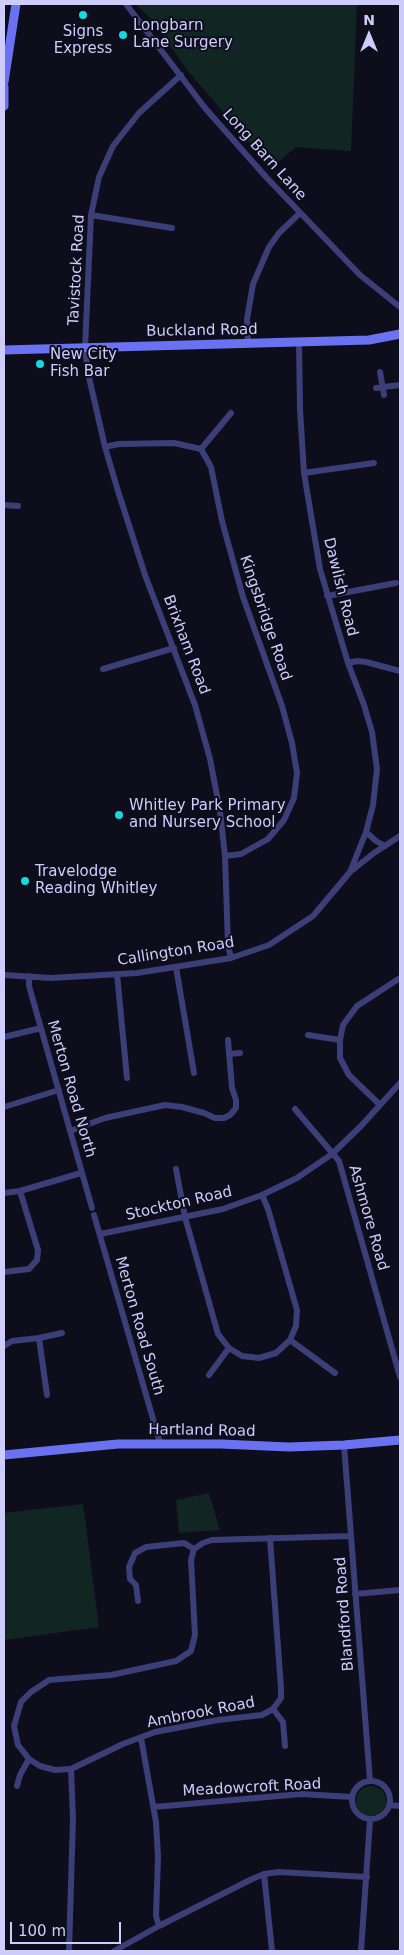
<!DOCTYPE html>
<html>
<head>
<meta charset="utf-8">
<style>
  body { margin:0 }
  #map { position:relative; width:404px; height:1955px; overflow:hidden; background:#0e0d1c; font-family:"DejaVu Sans",sans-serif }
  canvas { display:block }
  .frame { position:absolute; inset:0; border:5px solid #ceccfb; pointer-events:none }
  .north { position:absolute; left:344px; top:10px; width:50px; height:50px; -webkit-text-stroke:4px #0e0d1c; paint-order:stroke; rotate:0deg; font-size:14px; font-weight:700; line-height:20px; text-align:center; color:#ceccfb }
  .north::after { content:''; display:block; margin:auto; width:18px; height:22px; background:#ceccfb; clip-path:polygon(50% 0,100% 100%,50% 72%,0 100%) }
  .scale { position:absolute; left:10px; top:1922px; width:111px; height:22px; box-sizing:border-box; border:2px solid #ceccfb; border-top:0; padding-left:6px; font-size:15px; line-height:18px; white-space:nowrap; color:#ceccfb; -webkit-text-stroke:4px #0e0d1c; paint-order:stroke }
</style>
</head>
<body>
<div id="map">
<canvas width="404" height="1955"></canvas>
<div class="frame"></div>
<div class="north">N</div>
<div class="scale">100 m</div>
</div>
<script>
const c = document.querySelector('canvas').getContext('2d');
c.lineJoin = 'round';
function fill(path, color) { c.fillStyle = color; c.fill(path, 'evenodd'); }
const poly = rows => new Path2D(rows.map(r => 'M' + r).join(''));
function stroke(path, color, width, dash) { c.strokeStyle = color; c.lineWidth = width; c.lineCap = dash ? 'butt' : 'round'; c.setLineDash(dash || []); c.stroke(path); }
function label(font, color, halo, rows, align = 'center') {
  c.font = font + ' "DejaVu Sans",sans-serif'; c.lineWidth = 4; c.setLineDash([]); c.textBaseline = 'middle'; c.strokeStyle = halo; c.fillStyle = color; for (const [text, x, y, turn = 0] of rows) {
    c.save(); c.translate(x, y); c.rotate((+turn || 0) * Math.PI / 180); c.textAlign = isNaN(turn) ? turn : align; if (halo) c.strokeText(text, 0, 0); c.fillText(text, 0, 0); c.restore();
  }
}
fill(poly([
  [135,4,357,4,351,151,296,147,271,168,188,71,150,18],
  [209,1493,220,1530,179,1533,176,1500],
  [83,1504,99,1627,4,1640,4,1513],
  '356 1801a15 15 0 1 1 30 0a15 15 0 1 1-30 0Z'
]), '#112523');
stroke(poly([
  [126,4,205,108,266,177,360,275,400,307],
  [181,75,139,113,113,146,99,177,91,215,85,348,88,373,105,447,118,491,145,575,195,705,210,759,220,811,225,856,228,945,231,958],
  [91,215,172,228],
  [299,342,300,409,304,473,320,569,348,663,364,705,372,732,377,769,373,805,366,832,350,872],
  [248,344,247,319,253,284,269,247,279,233,300,213],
  [380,372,384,395],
  [376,388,400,385],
  [105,447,119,444,174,443,201,449,211,467,222,521,243,597,282,706,292,743,297,773,294,798,284,820,268,839,241,854,225,856],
  [201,449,231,413],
  [304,473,374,463],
  [4,505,18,506],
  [327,596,396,583],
  [348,663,357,661,366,662,400,671],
  [103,669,174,648],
  [366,832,376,841,385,846],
  [176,967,194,1073],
  [117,974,127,1078],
  [4,975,51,978,137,973,231,958,269,945,313,916,350,872,374,853,400,836],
  [29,976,29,986,92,1208],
  [308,1035,340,1040],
  [4,1037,41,1028],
  [229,1054,240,1053],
  [380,1105,349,1075,340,1058,340,1040,343,1025,357,1006,400,978],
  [4,1107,59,1090],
  [295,1109,339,1161,400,1377],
  [70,1131,105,1118,165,1105,182,1107,204,1113,215,1118,224,1118,230,1115,236,1108,236,1100,232,1088,228,1040],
  [176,1169,185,1217,218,1334,229,1348,242,1356,259,1358,276,1353,290,1340,296,1326,297,1310,268,1209,262,1195],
  [4,1193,20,1191,81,1173],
  [94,1215,160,1443],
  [100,1234,223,1209,262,1195,297,1178,332,1154,361,1126,400,1083],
  [4,1272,29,1269,37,1260,38,1250,20,1191],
  [39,1338,62,1333],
  [290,1340,335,1373],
  [4,1346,12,1341,39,1338,47,1395],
  [209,1375,229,1348],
  [344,1445,370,1781],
  [270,1538,281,1688,281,1698,273,1709,262,1715,218,1720,155,1732,123,1744,71,1769,55,1770,40,1766,29,1759,18,1745,14,1726,21,1702,31,1692,49,1680,111,1675,176,1661,191,1651,195,1635,191,1560,194,1549,203,1543,212,1540,351,1536],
  [355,1594,400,1590],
  [138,1601,136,1585,130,1579,129,1567,135,1553,146,1547,184,1543,194,1549],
  [273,1709,283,1722,285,1746],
  [141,1738,156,1822,158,1857,156,1916,159,1926],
  '352 1800a19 19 0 1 1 38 0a19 19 0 1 1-38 0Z',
  [17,1786,20,1775,29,1759],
  [390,1805,400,1806],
  [154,1807,301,1794,352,1797],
  [264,1874,272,1951],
  [69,1951,73,1818,71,1769],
  [114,1951,159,1926,252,1879,264,1874,279,1872,367,1877],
  [361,1951,370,1820]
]), '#3c3e77', 6);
stroke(poly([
  [4,82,16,4],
  [4,87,4,106],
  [4,350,369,340,400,334],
  [4,1455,118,1444,221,1444,289,1447,344,1445,400,1440]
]), '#6b72f2', 9);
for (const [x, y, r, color] of [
  [83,15,5,"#13dadf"],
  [123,35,5,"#13dadf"],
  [40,364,5,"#13dadf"],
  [119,815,5,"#13dadf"],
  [25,881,5,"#13dadf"]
]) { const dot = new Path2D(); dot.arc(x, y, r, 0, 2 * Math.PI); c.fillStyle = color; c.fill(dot); stroke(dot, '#0e0d1c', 2); }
label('15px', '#ceccfb', '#0e0d1c', [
  ["Longbarn",133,26],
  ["Lane Surgery",133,43],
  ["Signs",83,32,"center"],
  ["Express",83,49,"center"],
  ["New City",50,355],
  ["Fish Bar",50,372],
  ["Whitley Park Primary",129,806],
  ["and Nursery School",129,823],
  ["Travelodge",35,872],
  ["Reading Whitley",35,889]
], 'left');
label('15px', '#ceccfb', '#0e0d1c', [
  ["Long Barn Lane",264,155,48],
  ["Tavistock Road",77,270,-87],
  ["Buckland Road",202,331,-1],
  ["Dawlish Road",340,587,76],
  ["Kingsbridge Road",265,618,71],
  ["Brixham Road",186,645,69],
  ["Callington Road",176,952,-9],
  ["Merton Road North",71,1089,74],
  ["Stockton Road",179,1204,-13],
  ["Ashmore Road",368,1218,74],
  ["Merton Road South",139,1326,74],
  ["Hartland Road",202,1431,1],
  ["Blandford Road",345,1614,-94],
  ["Ambrook Road",201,1713,-11],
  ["Meadowcroft Road",252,1788,-3]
]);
</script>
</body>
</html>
